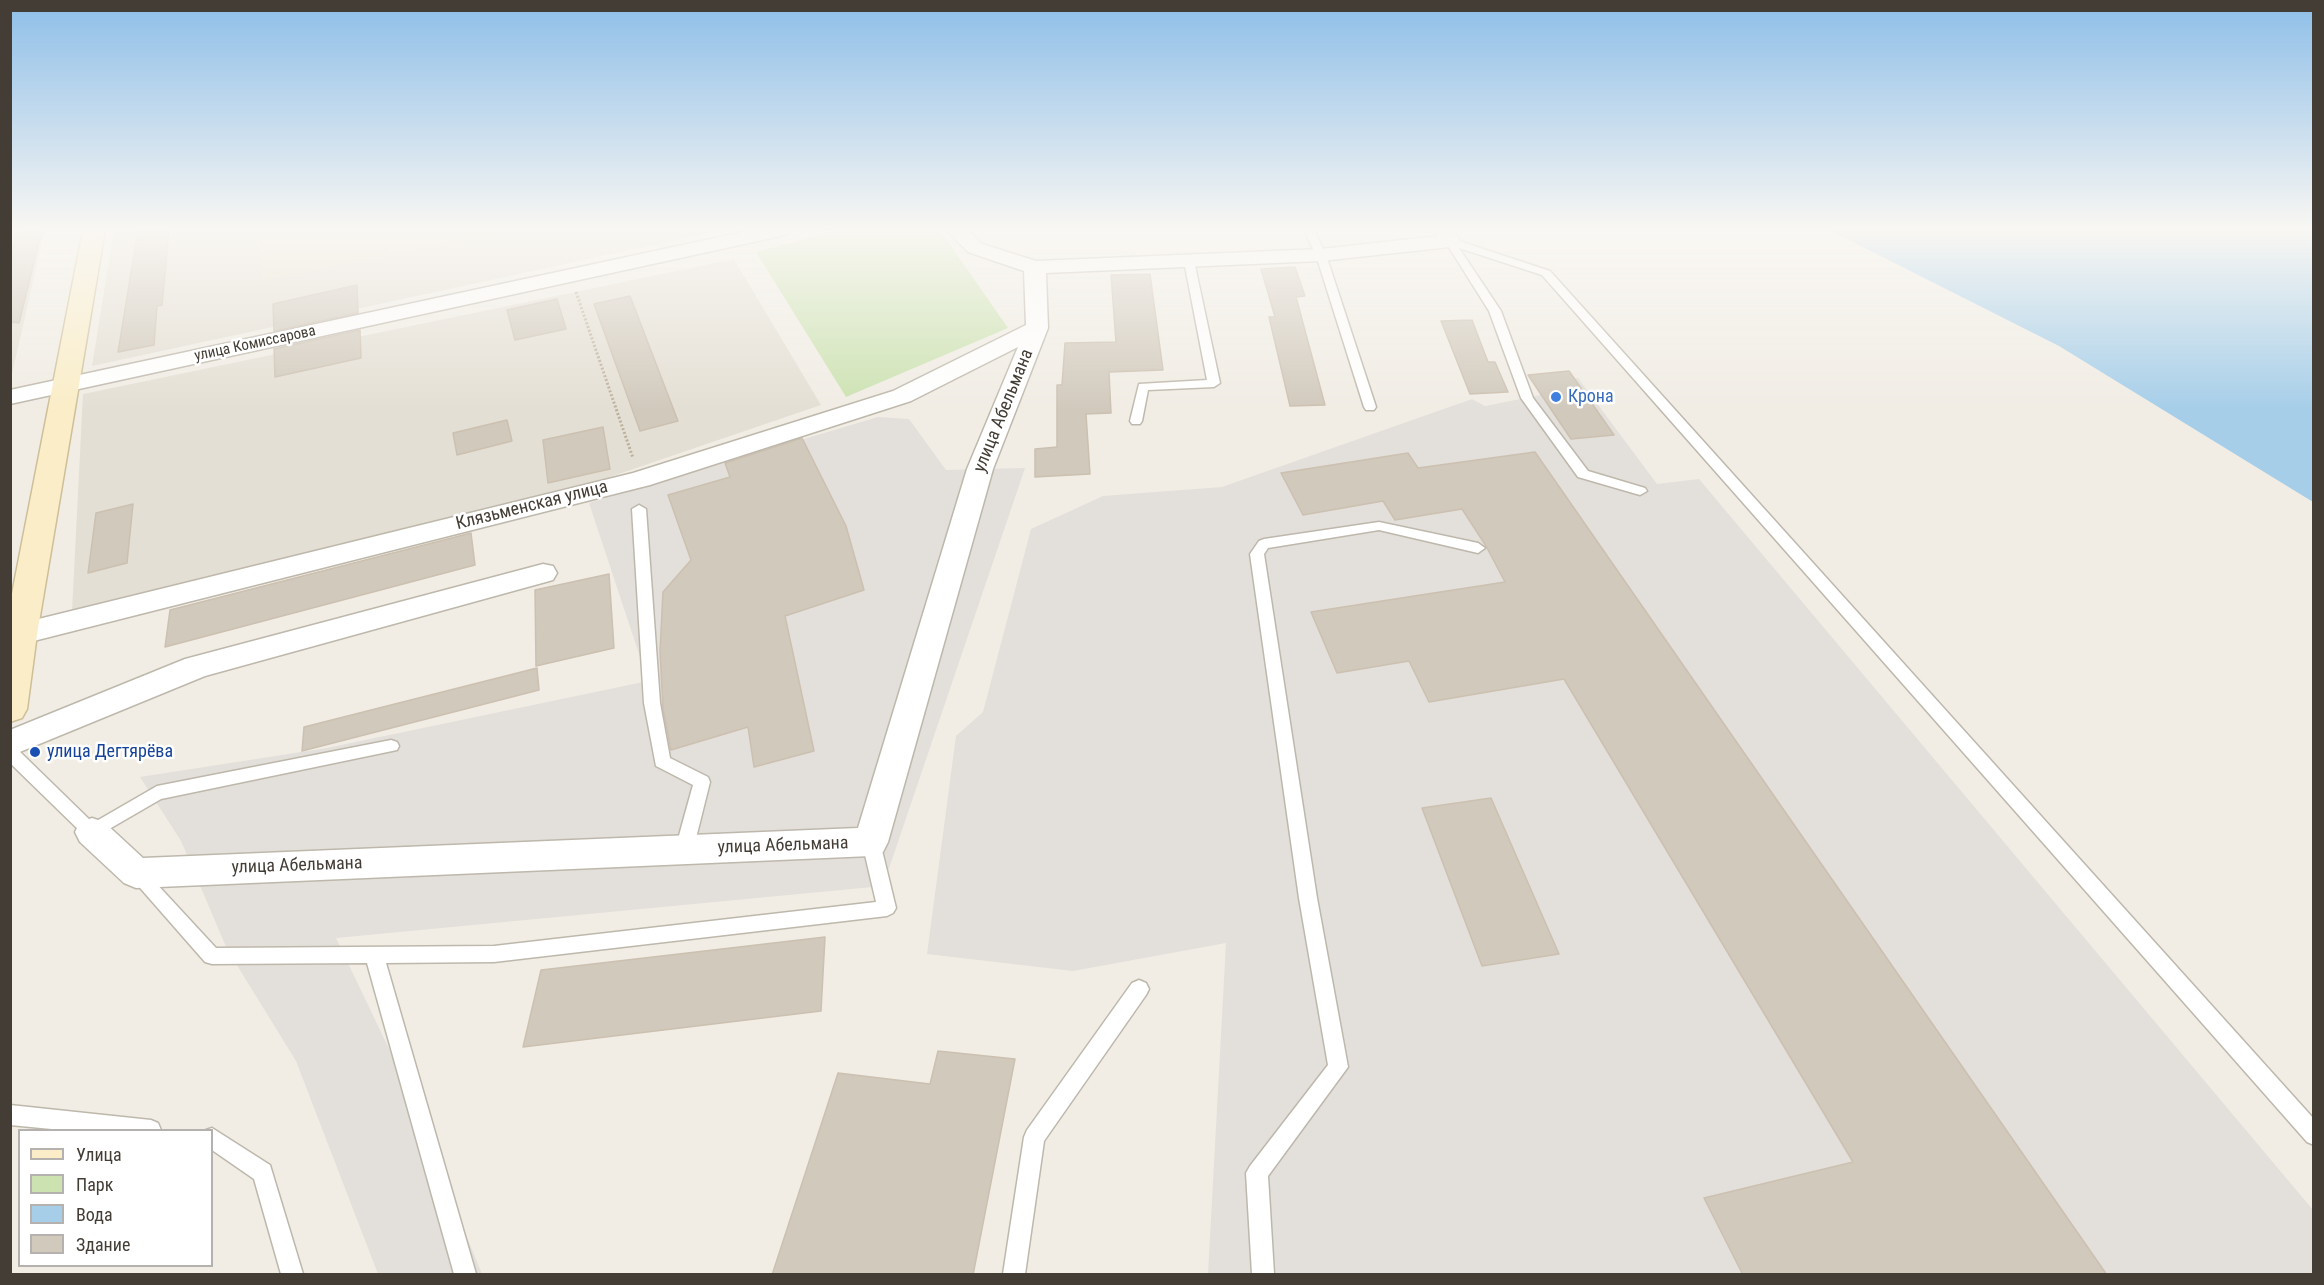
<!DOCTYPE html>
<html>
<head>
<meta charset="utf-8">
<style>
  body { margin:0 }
  #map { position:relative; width:2324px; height:1285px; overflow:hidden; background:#f1ede5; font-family:"Roboto Condensed",sans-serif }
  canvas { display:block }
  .frame { position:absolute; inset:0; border:12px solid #433d35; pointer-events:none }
  .legend { position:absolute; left:18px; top:1129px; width:195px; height:138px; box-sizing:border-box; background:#fff; border:2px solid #b4b1ae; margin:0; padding:8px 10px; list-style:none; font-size:18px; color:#433d35 }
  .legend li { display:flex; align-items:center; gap:12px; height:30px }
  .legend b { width:30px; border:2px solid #b4b1ae }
</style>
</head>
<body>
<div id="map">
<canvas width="2324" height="1285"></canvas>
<div class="frame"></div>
<ul class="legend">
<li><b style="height:8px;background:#faedc7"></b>Улица</li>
<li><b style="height:16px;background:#cce2b1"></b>Парк</li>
<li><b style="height:16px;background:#a6cee9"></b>Вода</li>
<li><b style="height:16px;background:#d1c9bc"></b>Здание</li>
</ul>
</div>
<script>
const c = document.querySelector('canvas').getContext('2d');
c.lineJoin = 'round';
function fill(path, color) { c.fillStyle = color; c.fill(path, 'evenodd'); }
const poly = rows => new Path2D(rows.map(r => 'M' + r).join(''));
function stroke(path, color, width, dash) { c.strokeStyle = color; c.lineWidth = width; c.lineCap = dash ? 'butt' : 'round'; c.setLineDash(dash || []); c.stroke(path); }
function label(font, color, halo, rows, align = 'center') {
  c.font = font + ' "Roboto Condensed",sans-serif'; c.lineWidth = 5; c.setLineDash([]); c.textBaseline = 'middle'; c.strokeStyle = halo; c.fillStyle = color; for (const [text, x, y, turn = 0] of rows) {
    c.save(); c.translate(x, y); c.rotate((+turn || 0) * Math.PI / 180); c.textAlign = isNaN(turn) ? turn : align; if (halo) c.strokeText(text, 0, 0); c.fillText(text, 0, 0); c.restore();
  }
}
fill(poly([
  [10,230,45,230,11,378,10,378],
  [114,230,723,230,92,366],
  [734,259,821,405,607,478,72,611,83,394]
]), '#e4dfd4');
fill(poly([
  [1578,378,1657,484,1699,479,2313,1210,2313,1274,1208,1274,1226,943,1073,971,927,954,956,736,983,712,1031,529,1103,496,1222,487,1472,399,1485,406,1540,395,1534,384],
  [878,417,909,419,946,470,1025,468,883,886,336,938,391,1053,482,1274,378,1274,296,1061,227,949,181,841,140,777,327,748,648,681,589,503]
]), '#e3dfda');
fill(poly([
  [261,230,513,230,261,281]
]), '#e9e2d0');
fill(poly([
  [838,230,940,230,1008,328,846,397,756,252]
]), '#cce2b1');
fill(poly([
  [1829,230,2313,230,2313,502,2059,346]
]), '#a6cee9');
const building = poly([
  [34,230,42,230,19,323,10,322,10,267,16,234,34,230],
  [138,230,169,230,162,305,157,306,154,345,118,352,138,230],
  [1295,267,1305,296,1296,297,1325,405,1290,406,1269,317,1275,317,1261,269,1295,267],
  [1150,274,1163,370,1109,372,1111,413,1086,414,1090,474,1035,477,1035,449,1057,447,1057,385,1062,385,1065,343,1116,342,1111,275,1150,274],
  [357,285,358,313,274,331,273,304,357,285],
  [630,296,678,421,640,431,594,304,630,296],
  [557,299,566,329,515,340,507,310,557,299],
  [1472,320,1488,362,1495,362,1508,392,1470,394,1441,321,1472,320],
  [360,330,361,358,275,377,274,349,360,330],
  [1569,371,1614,435,1571,439,1528,375,1569,371],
  [507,420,512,441,457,455,453,433,507,420],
  [603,427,610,469,548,483,543,440,603,427],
  [802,438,846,526,864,590,785,616,814,751,754,767,748,727,671,750,663,709,660,651,663,592,691,560,668,495,730,477,725,463,802,438],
  [1535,452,2107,1275,1743,1275,1704,1198,1853,1162,1564,679,1429,702,1409,661,1337,673,1311,612,1505,582,1486,546,1462,509,1395,520,1383,501,1303,515,1281,473,1408,453,1418,468,1535,452],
  [133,504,127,563,88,573,96,513,133,504],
  [471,533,475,565,165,647,170,610,471,533],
  [609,574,614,648,536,666,535,590,609,574],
  [537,668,539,690,302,751,304,727,537,668],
  [1491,798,1559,954,1482,966,1422,808,1491,798],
  [825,937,821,1011,523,1047,541,970,825,937],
  [938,1051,1015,1059,973,1275,772,1275,838,1073,930,1084,938,1051]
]);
fill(building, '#d1c9bc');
stroke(building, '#ccc0b0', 1.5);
const service = poly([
  [1304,230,1314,230,1326,255,1376,407,1374,410,1366,410,1364,407,1316,255,1304,230],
  [1450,238,1550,271,2314,1119,2314,1145,2307,1142,1542,275,1459,248,1501,311,1533,398,1588,471,1645,488,1647,491,1640,495,1578,477,1521,398,1489,311,1445,241,1450,238],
  [1189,258,1194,261,1220,383,1214,387,1148,390,1142,421,1140,424,1132,424,1130,421,1139,384,1207,380,1184,261,1189,258],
  [639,505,646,509,660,703,670,758,708,777,710,782,693,850,690,855,684,857,678,855,675,850,693,785,656,766,644,703,632,509,639,505],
  [1379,522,1478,543,1485,548,1478,553,1379,530,1268,548,1264,554,1317,898,1348,1067,1268,1176,1274,1274,1252,1274,1246,1173,1250,1166,1328,1065,1299,898,1250,554,1259,541,1264,539,1379,522],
  [391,740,397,742,399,746,397,750,161,799,92,839,86,837,10,763,10,746,16,748,93,823,157,786,391,740],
  [871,835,877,837,880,842,896,908,893,913,887,916,494,962,386,963,476,1274,454,1274,367,963,212,964,205,962,127,873,130,868,136,866,142,868,216,948,494,946,876,902,862,842,865,837,871,835],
  [1139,980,1146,983,1149,989,1146,995,1044,1141,1025,1274,1003,1274,1024,1137,1027,1130,1132,983,1139,980],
  [10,1105,151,1120,158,1123,161,1130,62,1130,10,1125,10,1105],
  [212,1128,270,1165,303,1274,281,1274,254,1179,212,1150,212,1130,206,1130,212,1128]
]);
const minor = poly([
  [752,230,791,230,788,234,781,236,10,404,10,390,752,230],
  [946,230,968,230,982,244,1036,261,1321,249,1437,236,1434,230,1454,230,1460,241,1457,245,1450,247,1321,261,1046,273,1048,328,993,469,888,842,883,852,871,856,136,888,124,883,80,842,75,832,80,822,92,818,104,822,143,858,858,828,967,469,1018,347,911,401,650,485,10,647,10,626,633,473,893,391,1026,325,1024,271,968,252,946,230],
  [543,564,553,566,557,573,553,580,205,676,10,756,10,730,185,659,543,564]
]);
const secondary = poly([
  [83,230,105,230,37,634,27,709,22,718,10,722,10,604,83,230]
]);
stroke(service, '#beb8ac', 3);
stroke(minor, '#beb8ac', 3);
stroke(secondary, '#cdbf98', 3);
stroke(poly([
  [576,292,633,458]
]), '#bcb09b', 3, [2, 2]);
fill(service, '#fff');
fill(minor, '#fff');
fill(secondary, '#faedc7');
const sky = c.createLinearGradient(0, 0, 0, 410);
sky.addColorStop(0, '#8dbee8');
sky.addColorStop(0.56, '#f9f7f3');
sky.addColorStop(1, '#f9f7f300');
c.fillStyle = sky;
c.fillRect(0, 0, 2324, 410);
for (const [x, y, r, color] of [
  [1556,397,6,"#3f7fe0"],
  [35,752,6,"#1a4fb4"]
]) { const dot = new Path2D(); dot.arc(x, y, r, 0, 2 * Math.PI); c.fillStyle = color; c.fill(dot); stroke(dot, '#fff', 2); }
label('15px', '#433d35', '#fff', [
  ["улица Комиссарова",255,344,-12]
]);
label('18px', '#366cbe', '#fff', [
  ["Крона",1568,397]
], 'left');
label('18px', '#433d35', '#fff', [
  ["улица Абельмана",1004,411,-68],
  ["Клязьменская улица",532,506,-14],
  ["улица Абельмана",783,846,-2],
  ["улица Абельмана",297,866,-2]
]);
label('18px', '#164399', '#fff', [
  ["улица Дегтярёва",47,752]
], 'left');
</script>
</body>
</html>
